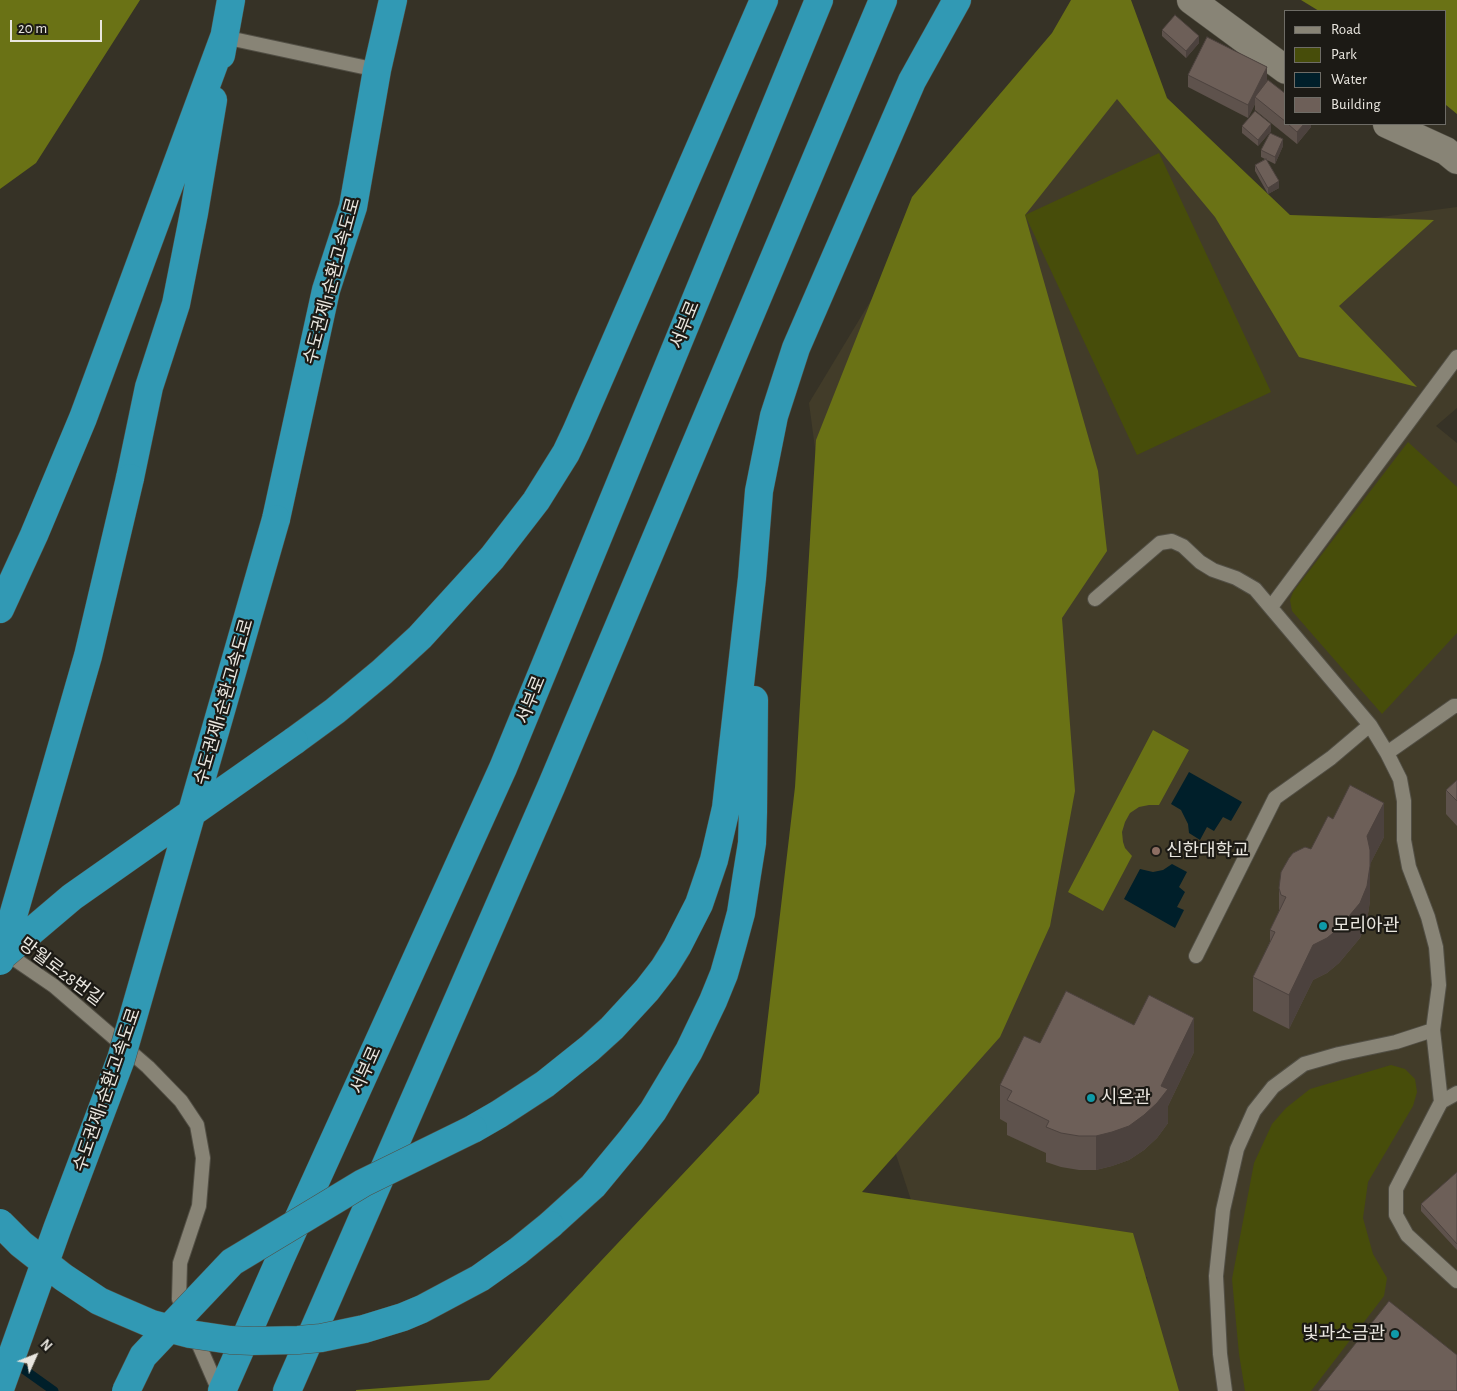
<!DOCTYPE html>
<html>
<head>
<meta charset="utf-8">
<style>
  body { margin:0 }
  #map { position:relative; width:1457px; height:1391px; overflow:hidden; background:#363226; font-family:"Alegreya Sans",sans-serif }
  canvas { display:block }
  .legend { position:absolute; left:1284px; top:10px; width:162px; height:115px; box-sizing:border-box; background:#1c1a15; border:1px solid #6e6c66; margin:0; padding:6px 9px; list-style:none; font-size:15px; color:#e9e6df }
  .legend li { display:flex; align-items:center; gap:10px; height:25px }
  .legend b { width:25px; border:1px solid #6e6c66 }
  .north { position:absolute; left:10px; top:1331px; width:50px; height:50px; -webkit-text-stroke:4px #1c1a15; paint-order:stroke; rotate:46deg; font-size:14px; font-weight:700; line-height:20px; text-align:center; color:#e9e6df }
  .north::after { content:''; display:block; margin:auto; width:18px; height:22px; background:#e9e6df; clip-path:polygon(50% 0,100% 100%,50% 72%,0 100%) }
  .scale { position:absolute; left:10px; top:20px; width:92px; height:22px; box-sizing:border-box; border:2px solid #e9e6df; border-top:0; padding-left:6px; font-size:15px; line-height:18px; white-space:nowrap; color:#e9e6df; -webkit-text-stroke:4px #1c1a15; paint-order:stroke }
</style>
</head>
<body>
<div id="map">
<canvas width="1457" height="1391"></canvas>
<ul class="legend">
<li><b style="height:6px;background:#888476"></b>Road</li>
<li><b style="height:14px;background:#474d0a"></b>Park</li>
<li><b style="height:14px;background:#001f2a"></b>Water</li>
<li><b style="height:14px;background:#6d5f58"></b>Building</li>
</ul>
<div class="north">N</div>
<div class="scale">20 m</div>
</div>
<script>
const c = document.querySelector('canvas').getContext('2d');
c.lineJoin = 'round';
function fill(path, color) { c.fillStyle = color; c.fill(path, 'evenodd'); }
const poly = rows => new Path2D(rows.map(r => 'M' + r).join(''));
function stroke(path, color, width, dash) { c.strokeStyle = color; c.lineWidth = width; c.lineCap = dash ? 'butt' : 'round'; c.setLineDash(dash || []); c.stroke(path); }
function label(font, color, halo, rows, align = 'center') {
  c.font = font + ' "Alegreya Sans","Noto Sans KR",sans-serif'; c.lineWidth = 4.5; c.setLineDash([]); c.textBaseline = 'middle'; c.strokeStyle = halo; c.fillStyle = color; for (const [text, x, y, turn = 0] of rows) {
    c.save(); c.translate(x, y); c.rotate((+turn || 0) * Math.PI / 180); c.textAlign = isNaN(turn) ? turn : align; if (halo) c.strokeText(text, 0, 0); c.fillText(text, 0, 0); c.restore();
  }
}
fill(poly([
  [1133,81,1290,229,1457,207,1457,408,1436,426,1457,443,1457,1391,1159,1391,1147,1277,916,1215,869,1073,839,629,809,403,885,277]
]), '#423c29');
fill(poly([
  [1159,153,1271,392,1137,455,1025,215],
  [1408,442,1457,487,1457,633,1382,714,1292,611,1290,600,1293,592],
  [1391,1065,1405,1069,1415,1079,1417,1092,1413,1106,1368,1182,1363,1218,1373,1254,1387,1278,1384,1296,1311,1391,1245,1391,1239,1354,1232,1279,1254,1163,1272,1124,1286,1108,1310,1089]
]), '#474d0a');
fill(poly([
  [0,0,140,0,36,163,0,189],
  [1071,0,1131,0,1167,98,1290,215,1434,220,1339,306,1417,387,1299,357,1215,217,1117,99,1025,215,1098,471,1107,551,1062,618,1075,791,1050,926,1000,1037,862,1192,1133,1233,1179,1391,356,1391,356,1390,489,1380,759,1093,795,787,816,440,912,197,1052,33],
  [1301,0,1457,0,1457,114,1446,105,1446,11,1319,11],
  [1153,730,1189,750,1159,805,1149,805,1139,807,1130,813,1125,822,1122,832,1123,842,1125,848,1132,856,1103,911,1068,892]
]), '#6a7215');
fill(poly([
  [1189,772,1242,802,1231,821,1223,817,1214,831,1207,827,1200,840,1189,833,1188,824,1181,810,1171,804],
  [1172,864,1187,872,1179,887,1185,892,1177,907,1184,910,1175,928,1124,899,1140,869,1153,872,1163,870]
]), '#001f2a');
stroke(poly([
  [12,1361,54,1391]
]), '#001f2a', 9);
const lane = poly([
  [224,37,377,70],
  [1095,599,1160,543,1172,541,1183,546,1200,562,1213,570,1236,578,1255,589,1370,725,1387,753,1400,779,1404,801,1404,840,1409,867,1428,917,1436,947,1439,985,1433,1030],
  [1271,607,1457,357],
  [1387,753,1454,706,1457,706],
  [3,951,54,986,148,1067,181,1101,197,1125,203,1158,199,1206,180,1263,179,1299,219,1391],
  [1196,956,1275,798,1331,758,1370,725],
  [1441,1102,1457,1093],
  [1225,1391,1220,1354,1216,1276,1223,1210,1237,1149,1254,1111,1273,1087,1304,1064,1339,1054,1396,1042,1433,1030,1441,1102,1396,1189,1396,1215,1407,1235,1457,1281]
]);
const street = poly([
  [1191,0,1286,70],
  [1387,124,1446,151,1457,160]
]);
const highway = poly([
  [221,55,231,0],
  [130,478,149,387,176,304,194,213,213,100],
  [276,519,326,290,353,207,377,70,393,0],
  [0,609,34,535,83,418,224,37],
  [294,741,335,711,382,672,420,637,492,558,536,501,566,453,576,432,764,0],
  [473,1129,499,1114,545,1084,590,1048,612,1028,647,990,664,968,677,947,699,904,714,860,726,808,752,578,759,491,774,416,796,348,912,81,957,0],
  [550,1225,593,1186,631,1140,653,1111,689,1051,713,1001,724,974,732,946,741,913,747,874,752,843,753,812,754,700],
  [222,1391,281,1257,503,768,819,0],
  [287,1391,551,787,883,0]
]);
stroke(lane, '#524f45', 16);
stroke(street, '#524f45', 29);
stroke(highway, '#524f45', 29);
stroke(lane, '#888476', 14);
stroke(street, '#888476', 28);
stroke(highway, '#3199b4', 28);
const highwayBridge = poly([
  [0,958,72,897,294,741],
  [0,961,88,656,130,478],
  [0,1223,21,1244,63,1277,99,1301,117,1309,152,1324,190,1334,230,1340,253,1341,298,1340,321,1338,364,1329,403,1317,422,1309,480,1278,518,1251,550,1225],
  [0,1389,57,1229,121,1059,276,519],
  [126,1391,143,1356,232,1262,363,1183,473,1129]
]);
stroke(highwayBridge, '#524f45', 29, []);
stroke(highwayBridge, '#3199b4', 28);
fill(poly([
  [1162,30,1199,43,1186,58,1162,36],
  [1188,75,1267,80,1264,87,1286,94,1286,124,1311,124,1311,127,1297,144,1255,110,1255,104,1248,118,1188,87],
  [1242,126,1271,131,1258,146,1242,133],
  [1283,146,1275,164,1267,160,1279,188,1268,194,1255,171,1255,165,1265,159,1261,157,1261,150],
  [1457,780,1457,826,1446,814,1446,790],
  [1333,819,1384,837,1370,864,1370,901,1367,920,1360,938,1339,963,1327,973,1313,980,1289,1029,1253,1011,1253,977,1270,942,1270,930,1279,911,1279,888,1311,849],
  [1134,1025,1194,1052,1168,1106,1168,1123,1157,1138,1144,1150,1129,1160,1112,1166,1096,1170,1079,1170,1061,1167,1046,1162,1046,1153,1007,1135,1007,1123,1000,1119,1000,1085,1040,1043],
  [1457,1172,1457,1250,1421,1211,1421,1204]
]), '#5e524c');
fill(poly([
  [1199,36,1199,43,1186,58,1186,51],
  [1267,67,1267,80,1257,99,1255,97,1255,104,1248,118,1248,105],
  [1271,124,1271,131,1258,146,1258,140],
  [1304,124,1311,124,1311,127,1297,144,1297,132],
  [1283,139,1283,146,1275,164,1275,157],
  [1279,181,1279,188,1268,194,1268,188],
  [1384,803,1384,837,1367,870,1367,836],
  [1370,866,1370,901,1367,920,1360,938,1339,963,1327,973,1313,980,1289,1029,1289,995,1313,945],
  [1194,1018,1194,1052,1168,1106,1168,1123,1157,1138,1144,1150,1129,1160,1112,1166,1096,1170,1096,1136,1161,1086]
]), '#4c423e');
const building = poly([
  [1175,15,1199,36,1186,51,1162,30,1175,15],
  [1207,37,1267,67,1248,105,1188,75,1207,37],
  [1268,80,1286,94,1286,122,1255,97,1268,80],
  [1255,111,1271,124,1258,140,1242,126,1255,111],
  [1288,124,1304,124,1297,132,1288,124],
  [1270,133,1283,139,1275,157,1261,150,1270,133],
  [1266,159,1279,181,1268,188,1255,165,1266,159],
  [1457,780,1457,801,1446,790,1457,780],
  [1350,785,1384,803,1367,836,1370,850,1370,866,1367,886,1360,903,1339,928,1327,938,1313,945,1289,995,1253,977,1275,932,1270,930,1286,897,1281,895,1279,888,1281,872,1289,858,1293,853,1305,847,1311,849,1328,816,1333,819,1350,785],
  [1066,991,1134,1025,1149,995,1194,1018,1161,1086,1168,1089,1157,1103,1144,1115,1129,1126,1112,1132,1096,1136,1079,1136,1061,1133,1046,1127,1049,1121,1007,1100,1012,1091,1000,1085,1024,1036,1040,1043,1066,991],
  [1457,1172,1457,1244,1421,1204,1457,1172],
  [1389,1301,1457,1355,1457,1391,1318,1391,1389,1301]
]);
fill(building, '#6d5f58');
stroke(building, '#4c423e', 1);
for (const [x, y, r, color] of [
  [1156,851,5,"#8d6e63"],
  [1323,926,5,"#0f9aa8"],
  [1091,1098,5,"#0f9aa8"],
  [1395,1334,5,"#0f9aa8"]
]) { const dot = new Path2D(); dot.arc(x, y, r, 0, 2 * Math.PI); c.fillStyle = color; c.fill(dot); stroke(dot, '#1c1a15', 2); }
label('18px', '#e9e6df', '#1c1a15', [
  ["수도권제1순환고속도로",332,281,-75],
  ["서부로",685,325,-68],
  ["서부로",531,700,-68],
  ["수도권제1순환고속도로",224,702,-74],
  ["망월로28번길",61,972,37],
  ["서부로",366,1070,-66],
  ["수도권제1순환고속도로",107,1090,-71]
]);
label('18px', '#e9e6df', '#1c1a15', [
  ["신한대학교",1166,851],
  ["모리아관",1333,926],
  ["시온관",1101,1098],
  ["빛과소금관",1385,1334,"right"]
], 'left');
</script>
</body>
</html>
